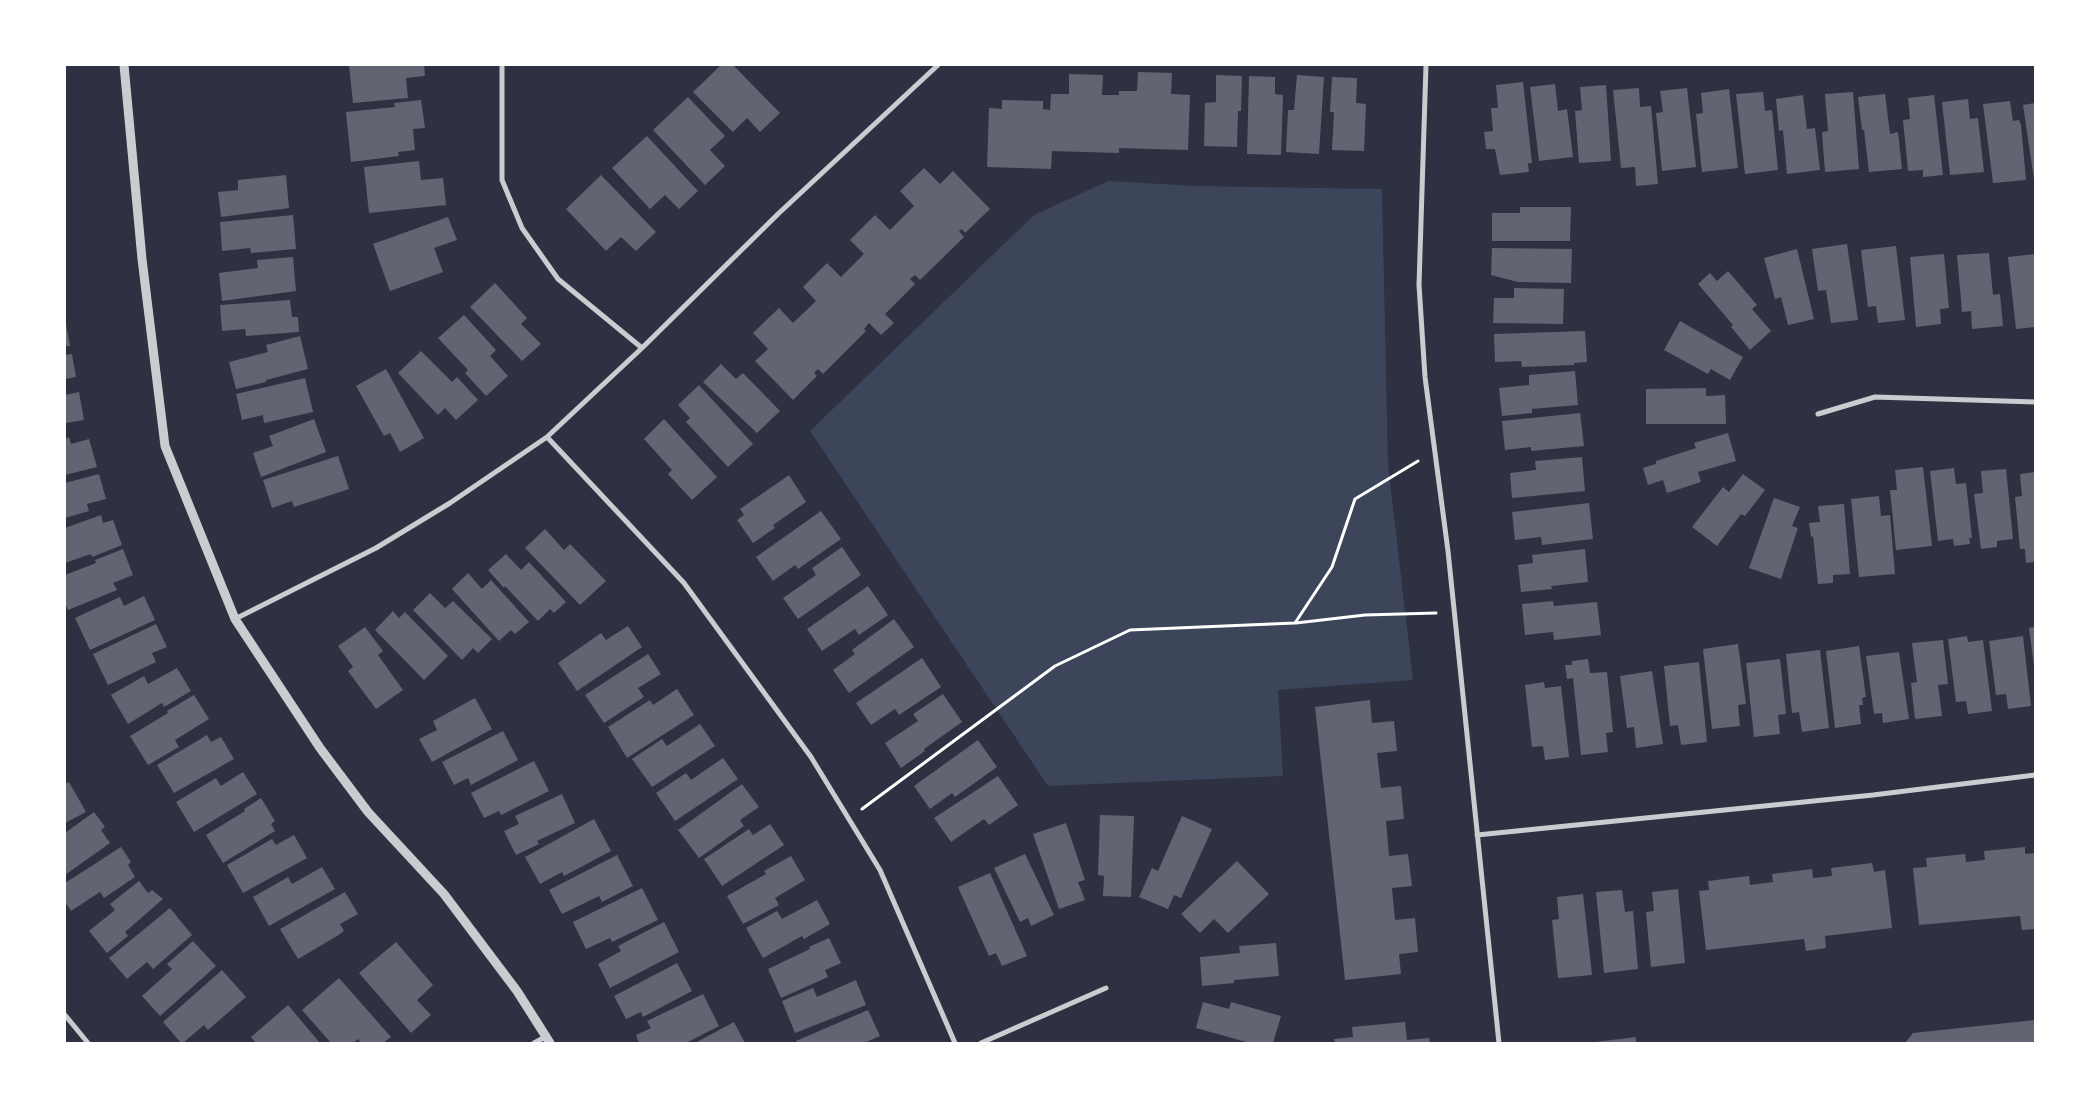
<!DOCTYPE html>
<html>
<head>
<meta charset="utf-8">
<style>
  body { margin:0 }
  #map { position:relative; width:2100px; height:1108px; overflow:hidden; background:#2d3142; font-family:"Open Sans",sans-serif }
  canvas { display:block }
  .frame { position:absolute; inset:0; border:66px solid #fff; pointer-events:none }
</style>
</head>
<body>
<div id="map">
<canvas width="2100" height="1108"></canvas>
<div class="frame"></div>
</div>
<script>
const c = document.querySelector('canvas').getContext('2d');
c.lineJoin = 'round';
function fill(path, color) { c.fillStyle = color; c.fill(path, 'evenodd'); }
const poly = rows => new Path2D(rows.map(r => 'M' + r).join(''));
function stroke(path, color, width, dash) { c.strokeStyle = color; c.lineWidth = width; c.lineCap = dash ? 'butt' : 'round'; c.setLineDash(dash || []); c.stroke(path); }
fill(poly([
  [1108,181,1196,186,1382,189,1388,464,1413,680,1278,690,1283,776,1048,786,810,431,1034,215]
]), '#3c4559');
fill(poly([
  [349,65,424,65,425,76,406,78,408,98,353,103],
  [721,65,733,65,780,113,760,132,747,118,733,132,693,92],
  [1138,72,1172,73,1171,94,1190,95,1188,150,1119,148,1119,153,1052,151,1051,169,987,167,989,108,1002,109,1002,100,1043,101,1043,109,1050,110,1051,94,1069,94,1069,74,1103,75,1102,95,1119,95,1119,91,1137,91],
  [1216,75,1242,76,1241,111,1238,111,1237,147,1204,146,1205,103,1216,102],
  [1297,75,1324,77,1319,154,1286,152,1288,110,1294,110],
  [1249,76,1275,77,1275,94,1283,95,1281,155,1247,154],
  [1332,77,1357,78,1356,103,1366,104,1364,151,1332,150,1334,112,1330,112],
  [1523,82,1532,163,1528,163,1529,172,1500,175,1495,149,1486,149,1484,132,1493,131,1491,108,1498,108,1496,85],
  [1555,84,1558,111,1567,109,1573,157,1539,161,1530,87],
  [1606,85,1611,161,1579,163,1575,111,1582,110,1580,87],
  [1639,88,1640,107,1651,106,1658,184,1636,186,1635,167,1621,168,1613,90],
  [1687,88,1696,167,1662,171,1656,113,1663,112,1660,91],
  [1729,89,1738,168,1702,172,1696,114,1703,113,1701,93],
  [1763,92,1765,111,1772,110,1778,170,1745,174,1736,94],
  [1853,92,1859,169,1825,172,1822,132,1828,131,1825,94],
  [1885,94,1890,134,1898,132,1902,169,1869,172,1864,130,1862,130,1858,97],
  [1803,95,1807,129,1815,128,1820,170,1787,174,1783,130,1779,131,1776,99],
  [1934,95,1943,175,1923,177,1923,170,1908,171,1903,120,1910,119,1908,98],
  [688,97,725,136,710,150,725,166,705,185,653,130],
  [1968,99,1970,119,1978,118,1984,172,1950,175,1942,102],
  [421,100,425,128,413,129,415,150,398,152,399,156,351,162,346,112,395,107,394,103],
  [2010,101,2013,121,2019,120,2021,125,2026,180,1993,183,1983,104],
  [2035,103,2035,180,2034,180,2023,105],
  [647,136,698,191,679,209,665,195,650,209,612,168],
  [419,161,421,180,443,178,446,205,369,213,364,167],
  [924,168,940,184,953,171,990,209,965,233,962,229,959,231,964,237,920,280,915,275,910,279,915,284,885,314,894,323,881,335,869,323,864,329,866,331,823,374,818,369,814,373,817,376,793,400,755,361,768,349,753,333,779,308,793,323,816,301,803,287,827,263,841,277,864,254,850,240,875,215,890,230,914,206,900,191],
  [286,175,289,208,221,217,218,192,238,190,238,180],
  [601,175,656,232,636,251,621,237,606,251,566,209],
  [1520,207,1571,207,1570,241,1492,241,1492,213,1520,213],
  [293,215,296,249,251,253,250,248,222,251,220,222],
  [448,217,457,240,434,248,443,272,390,291,373,244],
  [1847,244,1858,320,1831,323,1826,290,1818,291,1812,249],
  [1896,246,1905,320,1878,323,1876,306,1868,307,1861,250],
  [1492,248,1572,249,1571,283,1518,282,1491,275],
  [1797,249,1814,319,1788,325,1781,297,1775,299,1764,258],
  [1989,253,1993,295,2000,294,2003,326,1972,329,1971,311,1962,312,1957,255],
  [1944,254,1949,308,1940,309,1941,324,1916,327,1910,257],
  [2035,254,2035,327,2016,329,2008,257],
  [293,257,296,291,222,301,219,273,258,268,257,260],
  [1728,271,1757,305,1752,309,1771,331,1750,350,1731,327,1733,325,1698,284,1710,273,1717,281],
  [495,283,527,318,521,324,541,344,522,361,470,307],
  [1514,288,1564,289,1563,324,1493,323,1494,298,1514,298],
  [290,300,292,317,298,317,299,332,246,336,245,329,222,331,220,305],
  [464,315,496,350,490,356,508,376,486,396,465,373,468,370,438,338],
  [65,319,70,346,65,346],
  [1680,321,1743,357,1730,380,1711,369,1708,374,1664,350],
  [1585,331,1587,362,1574,363,1574,365,1522,367,1521,361,1495,362,1494,334],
  [300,336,308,369,266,380,266,382,236,389,229,362,268,352,266,345],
  [421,351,452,382,457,377,478,400,456,420,445,408,438,415,398,373],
  [72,354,76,377,65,379,65,355],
  [721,364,736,379,743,373,780,411,757,433,703,382],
  [386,369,424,438,400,452,390,433,384,436,356,386],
  [1575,371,1578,405,1532,409,1532,413,1502,416,1499,388,1529,385,1529,375],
  [305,378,313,412,264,423,263,415,242,420,236,394],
  [699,385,753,444,728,467,686,422,690,418,678,405],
  [1706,388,1706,396,1725,395,1726,424,1646,424,1646,389],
  [79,392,84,420,65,423,65,395],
  [1580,413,1584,446,1531,451,1531,447,1505,450,1502,421],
  [314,419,326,452,261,477,253,453,273,446,269,436],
  [664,419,717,477,692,500,668,474,672,470,644,439],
  [1728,433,1736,461,1698,472,1701,482,1667,493,1663,480,1648,485,1643,468,1656,464,1656,461,1696,448,1694,443],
  [69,437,71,444,89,439,97,467,65,475,65,439],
  [338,456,349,489,294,507,292,501,272,508,263,480],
  [1582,457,1585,491,1512,498,1510,473,1536,470,1535,461],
  [1923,467,1932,546,1896,550,1890,490,1897,490,1895,470],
  [1954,468,1956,484,1966,483,1972,538,1969,538,1970,544,1954,546,1953,539,1938,541,1930,471],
  [2006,469,2013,539,1997,541,1997,547,1981,549,1974,494,1983,493,1981,471],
  [2035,472,2035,562,2026,563,2025,549,2020,549,2015,497,2022,496,2020,474],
  [99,474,106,499,87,504,89,511,65,518,65,483],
  [1743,474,1765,490,1745,516,1741,514,1717,546,1692,527,1723,487,1729,492],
  [789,475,806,502,773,525,775,528,753,543,737,520,744,515,740,509],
  [1879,496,1881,516,1890,515,1895,574,1859,577,1851,499],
  [1774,498,1800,507,1792,526,1798,528,1781,579,1749,568],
  [1589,503,1593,539,1542,545,1541,537,1515,540,1512,512],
  [1844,504,1850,574,1833,575,1833,583,1818,584,1813,536,1811,537,1809,523,1820,522,1818,506],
  [821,511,841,539,798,569,795,565,773,581,756,557],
  [101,515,103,523,113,520,122,545,92,557,91,554,65,563,65,528],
  [545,529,564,550,570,544,606,581,580,605,525,548],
  [842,547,861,575,798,619,783,598,816,575,812,568],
  [123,549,133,575,113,583,117,590,68,610,65,603,65,575,96,563,95,560],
  [1585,549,1588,582,1551,586,1552,589,1521,592,1518,565,1533,563,1532,555],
  [506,554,521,570,529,562,566,602,554,613,550,609,538,621,505,586,504,588,488,570],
  [468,573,482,589,491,580,529,622,515,634,511,630,499,641,452,589],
  [868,586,888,615,859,635,855,629,822,651,807,629],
  [430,593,445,608,453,601,492,639,478,653,473,648,462,660,413,610],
  [144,596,155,620,90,650,75,618,120,597,124,606],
  [1553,601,1554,606,1597,602,1601,635,1554,640,1553,632,1525,635,1522,604],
  [393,611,399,618,405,612,448,656,424,680,375,630],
  [894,619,914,647,849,693,833,670,855,654,852,650],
  [156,624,167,647,152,653,156,662,108,685,93,654],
  [628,626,642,647,577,691,558,663,601,633,606,640],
  [365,627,383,651,378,655,403,690,376,709,348,671,353,667,338,646],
  [2035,627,2035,666,2034,666,2029,628],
  [1967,636,1968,642,1983,640,1992,711,1968,714,1966,701,1956,702,1948,639],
  [2023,636,2031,706,2008,709,2006,694,1996,695,1989,641],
  [1943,640,1948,684,1938,685,1942,716,1915,719,1911,683,1917,682,1912,643],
  [1738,644,1746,704,1738,705,1740,726,1712,729,1703,649],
  [1859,646,1866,697,1862,698,1863,705,1859,705,1861,724,1835,728,1826,651],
  [1820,650,1829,728,1802,732,1799,712,1792,713,1786,654],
  [1899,652,1909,719,1883,723,1882,713,1874,714,1866,656],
  [648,654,661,674,638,688,644,697,604,723,585,695],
  [922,658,941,687,899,715,895,709,871,725,856,703],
  [1588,659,1590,673,1607,672,1613,732,1606,733,1608,752,1581,755,1573,678,1567,679,1565,665,1572,665,1572,661],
  [1780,659,1786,714,1778,715,1780,734,1754,737,1746,663],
  [1699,662,1707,742,1681,745,1678,725,1670,726,1664,666],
  [177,668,191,691,164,707,162,703,128,724,111,695,144,676,148,684],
  [1652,671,1663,744,1636,748,1634,727,1627,728,1620,676],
  [1544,682,1545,688,1561,686,1569,757,1545,760,1543,746,1532,747,1525,685],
  [677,689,694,715,627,758,608,727,650,700,653,705],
  [943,694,962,722,924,749,925,751,901,768,885,743,918,721,913,714],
  [194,695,209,719,175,740,179,747,148,765,130,736,168,713,167,711],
  [475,698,492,729,432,762,419,739,437,730,433,721],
  [1370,700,1372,723,1394,721,1397,751,1377,753,1381,788,1401,786,1404,819,1386,821,1389,856,1408,854,1412,886,1392,888,1395,920,1415,918,1418,952,1399,954,1401,974,1345,980,1315,707],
  [700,724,715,746,652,787,632,759,662,739,667,746],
  [503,731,518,760,471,785,468,778,454,785,442,762],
  [207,735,211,742,221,737,234,759,174,793,157,765],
  [978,740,997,767,955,797,952,793,930,809,914,786],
  [723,758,738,779,675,821,656,793,686,773,691,780],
  [534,761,549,791,501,815,499,811,484,818,471,793],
  [243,772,257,794,194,832,176,802,216,778,221,786],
  [998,776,1018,805,989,825,984,819,951,842,934,818],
  [69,782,86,812,65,823,65,784],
  [742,784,759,807,740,820,744,826,699,858,678,830],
  [562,794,575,823,537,841,539,844,516,855,504,831,519,824,515,816],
  [261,798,275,821,271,824,275,831,223,863,206,835,245,811,244,809],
  [94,812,105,827,101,830,110,843,65,875,65,833],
  [1100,815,1134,816,1131,897,1103,896,1104,876,1098,875],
  [1182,816,1212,829,1181,898,1174,895,1168,909,1139,897,1152,868,1158,871],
  [594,819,611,851,564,876,562,872,540,884,525,857],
  [1066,823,1085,880,1078,882,1085,900,1059,909,1033,834],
  [770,824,784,845,722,886,704,859,749,829,753,835],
  [294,835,307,858,243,893,227,865,272,839,276,845],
  [121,847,131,862,128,865,135,877,104,898,100,892,71,911,65,902,65,883],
  [2025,847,2025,854,2035,853,2035,929,2022,930,2020,916,1919,925,1913,868,1927,867,1926,858,1965,854,1966,862,1985,860,1984,851],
  [1025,854,1054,915,1031,926,1028,918,1020,922,994,868],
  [617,855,633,886,602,902,599,896,562,914,549,890],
  [791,856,805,880,775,898,779,905,743,924,727,896,766,874,764,871],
  [1237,861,1269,894,1228,933,1214,919,1200,933,1181,914],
  [1872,863,1874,872,1885,870,1892,928,1825,936,1826,948,1806,951,1804,939,1706,950,1699,891,1709,890,1708,881,1749,876,1750,885,1773,882,1772,874,1812,869,1813,878,1832,876,1831,868],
  [322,867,335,889,269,926,253,897,288,877,292,884],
  [990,873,1027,956,1002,966,996,953,989,956,958,887],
  [139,881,148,893,152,890,163,899,125,932,128,936,107,953,89,931,115,910,110,904],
  [642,888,658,920,612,942,610,938,586,949,573,922],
  [1678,889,1685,963,1651,967,1646,912,1654,911,1652,892],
  [1622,890,1625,912,1633,911,1638,969,1604,973,1596,892],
  [345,892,358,914,340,924,344,931,337,936,298,959,280,929],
  [1583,894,1592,975,1558,978,1552,920,1559,919,1557,897],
  [817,900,830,924,804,939,802,936,763,958,746,928,777,911,782,919],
  [170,908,192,935,153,969,147,962,127,979,109,958],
  [664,922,679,952,610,988,598,964,621,951,618,946],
  [829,938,841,963,825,970,828,977,781,998,768,969,810,949,809,947],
  [193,941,216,966,160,1016,142,996,172,969,167,964],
  [396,942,433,985,417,1000,431,1015,411,1033,359,973],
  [1276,943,1279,976,1234,980,1234,983,1202,986,1200,957,1240,953,1239,946],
  [677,963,692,991,643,1017,641,1012,626,1019,614,996],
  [222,970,246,997,208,1030,204,1025,183,1043,181,1043,163,1022],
  [339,978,391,1037,383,1043,361,1043,358,1039,353,1043,331,1043,302,1010],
  [856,980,866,1005,795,1033,782,1001,813,988,817,997],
  [703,994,719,1026,686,1043,639,1043,636,1035,651,1028,647,1021],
  [1203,1002,1229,1009,1231,1002,1281,1016,1273,1043,1250,1043,1196,1028],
  [288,1005,320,1043,256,1043,251,1037],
  [868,1010,880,1036,864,1043,796,1043,796,1041],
  [2035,1020,2035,1043,1905,1043,1913,1033],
  [734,1022,745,1043,695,1043],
  [1405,1022,1407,1040,1429,1038,1430,1043,1335,1043,1334,1039,1353,1037,1352,1027],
  [1636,1037,1636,1043,1595,1043,1595,1042]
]), '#626471');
stroke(poly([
  [1296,623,1365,615,1436,613],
  [862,809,1055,666,1130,630,1295,623,1332,567,1355,499,1418,461]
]), '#fff', 3);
stroke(poly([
  [502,65,502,180,522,228,558,279,642,348],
  [1426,65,1419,285,1425,377,1448,551,1499,1043],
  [1818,414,1875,397,2035,402],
  [547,437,684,583,811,757,880,870,955,1043],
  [235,619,376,548,450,503,547,437,642,348,778,214,938,65],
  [1477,835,1873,795,2035,775],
  [65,1015,88,1043],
  [534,1043,547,1036],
  [981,1043,1106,988]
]), '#caccd0', 5);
stroke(poly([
  [124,65,142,259,165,446,235,619,320,748,368,812,444,894,517,991,550,1043]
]), '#caccd0', 9);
</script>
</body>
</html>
